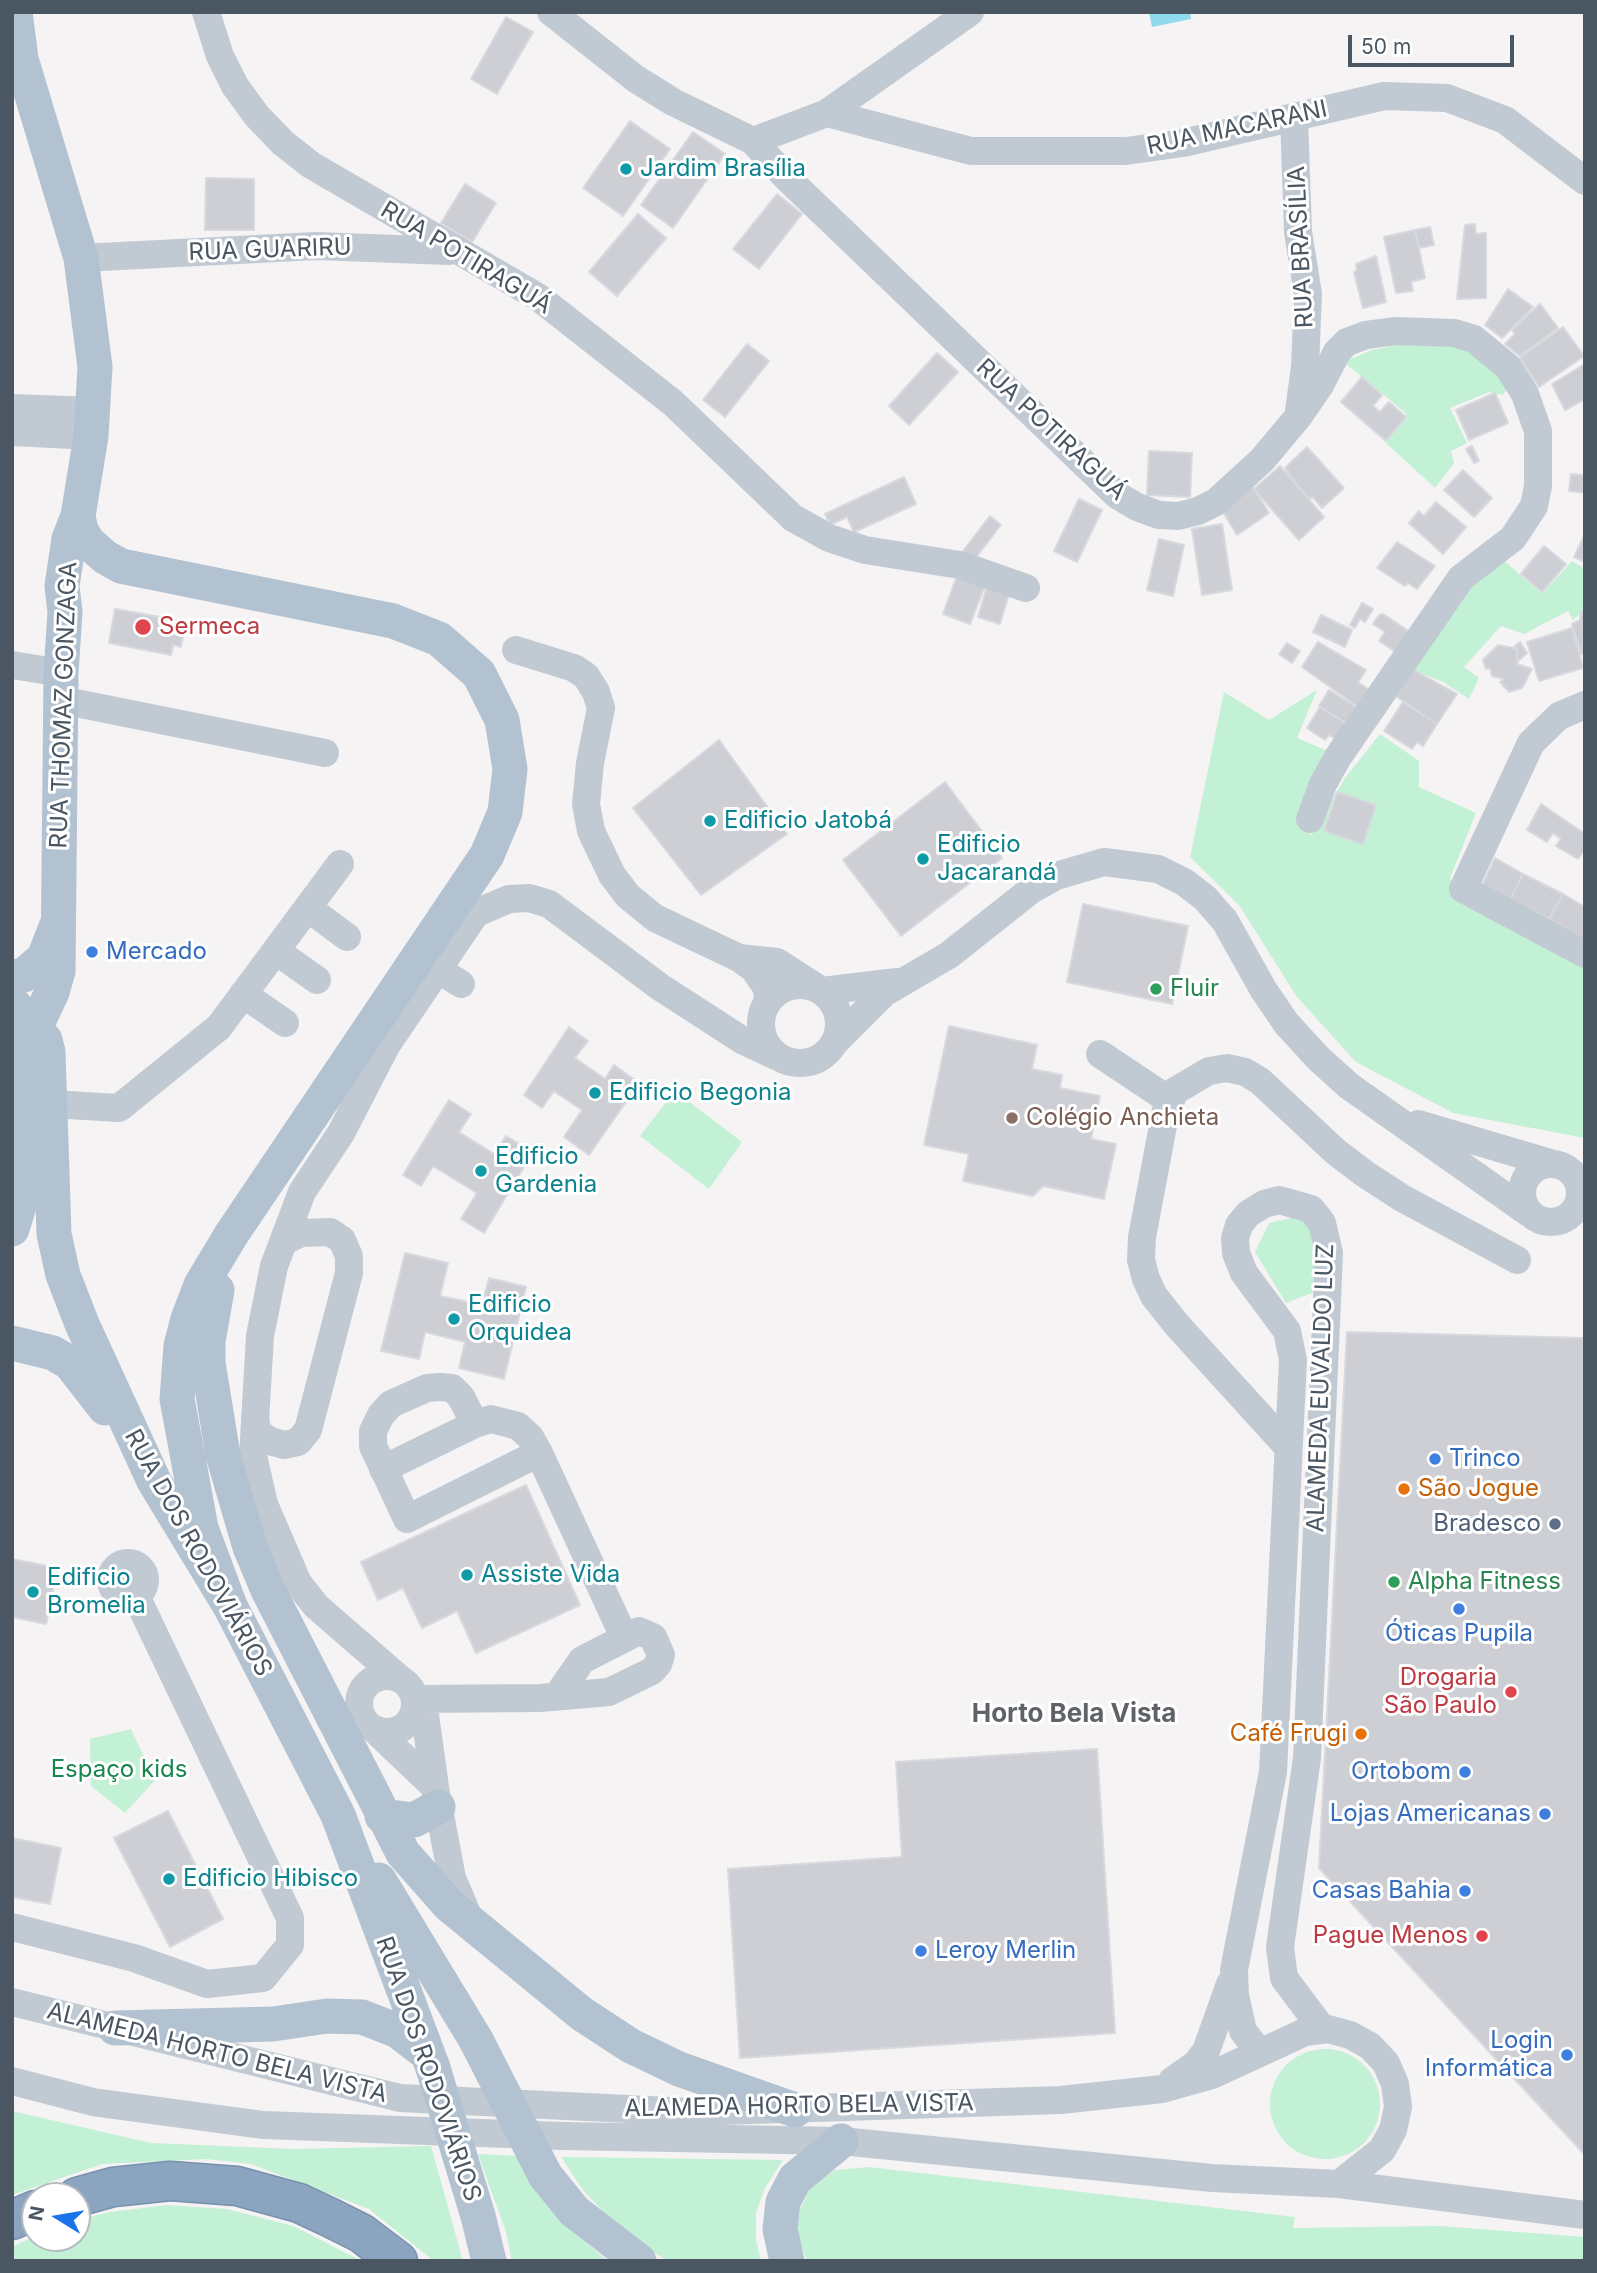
<!DOCTYPE html>
<html>
<head>
<meta charset="utf-8">
<style>
  body { margin:0 }
  #map { position:relative; width:1597px; height:2273px; overflow:hidden; background:#f5f3f3; font-family:Inter,sans-serif }
  canvas { display:block }
  .frame { position:absolute; inset:0; border:14px solid #4a5661; pointer-events:none }
  .north { position:absolute; left:21px; top:2182px; width:70px; height:70px; box-sizing:border-box; background:#fff; border:2px solid #b7bbc0; border-radius:50%; rotate:281deg; font-size:19px; font-weight:700; line-height:28px; text-align:center; color:#4a5661 }
  .north::after { content:''; display:block; margin:auto; width:24px; height:32px; background:#1a73e8; clip-path:polygon(50% 0,100% 100%,50% 72%,0 100%) }
  .scale { position:absolute; left:1348px; top:35px; width:166px; height:32px; box-sizing:border-box; border:4px solid #4a5661; border-top:0; padding-left:9px; font-size:21px; line-height:24px; white-space:nowrap; color:#4a5661; -webkit-text-stroke:5px #fff; paint-order:stroke }
</style>
</head>
<body>
<div id="map">
<canvas width="1597" height="2273"></canvas>
<div class="frame"></div>
<div class="north">N</div>
<div class="scale">50 m</div>
</div>
<script>
const c = document.querySelector('canvas').getContext('2d');
c.lineJoin = 'round';
function fill(path, color) { c.fillStyle = color; c.fill(path, 'evenodd'); }
const poly = rows => new Path2D(rows.map(r => 'M' + r).join(''));
function stroke(path, color, width, dash) { c.strokeStyle = color; c.lineWidth = width; c.lineCap = dash ? 'butt' : 'round'; c.setLineDash(dash || []); c.stroke(path); }
function label(font, color, halo, rows, align = 'center') {
  c.font = font + ' Inter,sans-serif'; c.lineWidth = 6; c.setLineDash([]); c.textBaseline = 'middle'; c.strokeStyle = halo; c.fillStyle = color; for (const [text, x, y, turn = 0] of rows) {
    c.save(); c.translate(x, y); c.rotate((+turn || 0) * Math.PI / 180); c.textAlign = isNaN(turn) ? turn : align; if (halo) c.strokeText(text, 0, 0); c.fillText(text, 0, 0); c.restore();
  }
}
fill(poly([
  [1423,340,1459,345,1511,381,1503,395,1489,392,1450,408,1467,443,1451,451,1454,463,1435,488,1386,443,1407,414,1344,362,1372,350],
  [1501,558,1542,594,1572,561,1585,569,1585,609,1573,620,1568,611,1524,634,1501,626,1464,667,1479,678,1469,699,1443,682,1408,668,1457,596],
  [1317,690,1297,738,1328,751,1298,818,1311,835,1345,778,1380,734,1419,761,1419,787,1476,813,1450,878,1462,904,1585,968,1585,1138,1453,1113,1356,1062,1297,997,1239,905,1190,857,1224,692,1269,720],
  [675,1091,742,1142,709,1189,640,1136],
  [1306,1215,1321,1262,1312,1293,1286,1303,1255,1252,1269,1223],
  [131,1729,155,1780,125,1813,91,1786,90,1739],
  '1270 2104a55 55 0 1 1 110 0a55 55 0 1 1-110 0Z',
  [12,2111,151,2143,294,2149,431,2146,463,2261,434,2261,369,2209,251,2164,207,2159,102,2164,12,2195],
  [478,2154,518,2156,572,2231,608,2261,512,2261,506,2232],
  [561,2157,783,2160,765,2188,756,2213,756,2240,761,2261,668,2261,642,2245,608,2217,583,2190],
  [869,2167,1295,2217,1293,2228,1439,2226,1585,2237,1585,2261,807,2261,798,2237,798,2223,800,2210,811,2186,835,2170],
  [167,2205,227,2209,293,2226,362,2261,12,2261,12,2247,35,2236,77,2238,77,2220,110,2212]
]), '#c3f1d5');
fill(poly([
  [1149,12,1190,12,1191,19,1152,27]
]), '#90daee');
const building = poly([
  [506,17,533,32,497,94,471,79,506,17],
  [630,121,670,149,623,216,583,188,630,121],
  [693,132,725,154,673,228,641,205,693,132],
  [206,178,254,179,254,230,205,230,206,178],
  [465,184,496,203,472,242,441,223,465,184],
  [777,194,802,214,759,269,733,249,777,194],
  [638,214,666,238,617,296,589,272,638,214],
  [1475,224,1476,234,1486,233,1486,298,1457,299,1465,225,1475,224],
  [1430,227,1434,245,1419,248,1415,230,1430,227],
  [1415,230,1425,278,1411,282,1413,291,1396,293,1384,237,1415,230],
  [1376,256,1386,302,1363,308,1354,272,1357,270,1356,264,1376,256],
  [1508,289,1533,307,1502,338,1485,325,1508,289],
  [1540,304,1558,328,1520,356,1505,344,1515,334,1512,330,1540,304],
  [1563,327,1584,356,1539,387,1520,358,1563,327],
  [747,344,769,361,725,417,703,400,747,344],
  [937,353,958,372,909,425,889,406,937,353],
  [1585,364,1585,399,1565,410,1552,384,1585,364],
  [1362,377,1382,395,1373,406,1380,412,1389,402,1406,417,1386,441,1341,402,1362,377],
  [1495,393,1508,423,1469,440,1456,410,1495,393],
  [1472,446,1479,461,1474,463,1466,449,1472,446],
  [1307,447,1344,488,1322,508,1313,497,1308,499,1285,468,1307,447],
  [1149,451,1192,453,1190,497,1147,495,1149,451],
  [1280,466,1324,517,1299,540,1254,489,1280,466],
  [1463,470,1492,498,1474,517,1444,490,1463,470],
  [1571,474,1585,475,1585,493,1569,491,1571,474],
  [904,477,916,504,854,532,847,517,830,525,825,514,904,477],
  [1252,486,1269,513,1237,535,1220,507,1252,486],
  [1079,499,1102,510,1077,562,1054,551,1079,499],
  [1436,502,1466,527,1443,554,1409,523,1419,511,1424,516,1436,502],
  [990,516,1001,525,974,560,963,551,990,516],
  [1222,524,1232,590,1202,595,1192,529,1222,524],
  [1585,534,1585,562,1574,557,1585,534],
  [1159,539,1184,545,1173,596,1147,590,1159,539],
  [1397,542,1435,566,1417,589,1408,583,1405,586,1377,568,1397,542],
  [1544,546,1566,564,1542,592,1521,574,1544,546],
  [958,573,986,583,970,624,943,614,958,573],
  [988,583,1010,590,1000,624,978,617,988,583],
  [1362,603,1373,609,1365,622,1360,619,1355,628,1350,625,1362,603],
  [115,609,177,620,174,635,183,636,181,647,173,645,171,655,109,643,115,609],
  [1585,611,1585,653,1581,654,1572,624,1580,620,1581,612,1585,611],
  [1383,614,1410,632,1396,652,1379,641,1385,632,1373,624,1379,615,1383,614],
  [1321,615,1352,630,1345,647,1313,632,1321,615],
  [1572,628,1583,668,1539,681,1527,642,1572,628],
  [1318,642,1366,670,1358,682,1373,693,1361,709,1302,667,1318,642],
  [1520,642,1527,653,1518,661,1517,649,1513,648,1520,642],
  [1287,643,1300,651,1292,663,1279,654,1287,643],
  [1498,645,1517,649,1517,664,1532,669,1522,688,1509,692,1500,682,1504,679,1492,676,1490,668,1486,669,1483,660,1498,645],
  [1412,669,1457,694,1437,724,1394,695,1412,669],
  [1329,690,1362,711,1353,727,1319,706,1329,690],
  [1403,702,1437,724,1423,746,1417,742,1412,749,1384,731,1403,702],
  [1320,707,1350,726,1340,742,1329,735,1325,740,1307,728,1320,707],
  [719,740,787,834,701,895,633,808,719,740],
  [945,782,1002,858,901,936,843,860,945,782],
  [1337,792,1376,805,1363,844,1324,831,1337,792],
  [1541,804,1585,834,1585,849,1578,859,1556,846,1561,839,1553,833,1547,842,1527,830,1541,804],
  [1495,858,1523,874,1510,900,1482,885,1495,858],
  [1523,874,1563,894,1549,919,1510,900,1523,874],
  [1563,894,1585,907,1585,939,1549,919,1563,894],
  [1083,904,1188,926,1172,1004,1067,982,1083,904],
  [949,1026,1037,1045,1032,1069,1062,1075,1060,1088,1100,1096,1091,1139,1116,1144,1104,1199,1043,1186,1033,1196,963,1181,969,1154,924,1145,949,1026],
  [569,1027,588,1041,575,1058,605,1079,614,1065,639,1083,589,1155,564,1137,582,1110,554,1091,542,1108,524,1095,569,1027],
  [449,1100,471,1114,459,1132,494,1154,506,1136,533,1152,484,1233,461,1219,477,1193,433,1166,421,1186,403,1175,449,1100],
  [405,1253,448,1263,440,1296,482,1305,489,1278,526,1287,504,1379,459,1368,465,1342,425,1332,419,1359,381,1351,405,1253],
  [1347,1332,1585,1338,1585,2155,1319,1868,1347,1332],
  [526,1485,580,1605,476,1653,457,1611,422,1628,403,1588,378,1600,361,1562,526,1485],
  [12,1559,58,1568,46,1624,12,1617,12,1559],
  [1097,1749,1115,2033,740,2058,728,1869,902,1857,896,1762,1097,1749],
  [168,1811,223,1919,170,1947,114,1838,168,1811],
  [12,1838,61,1848,50,1904,12,1897,12,1838]
]);
fill(building, '#cdcfd5');
stroke(building, '#d7d9de', 2);
const highway = poly([
  [77,2197,113,2187,170,2181,237,2186,299,2203,331,2218,361,2233,398,2261],
  [12,2220,35,2210]
]);
stroke(highway, '#7690ad', 41);
stroke(poly([
  [206,12,220,56,235,86,257,116,283,143,311,165,538,297,673,403,793,518,829,538,865,550,960,565,1026,588],
  [551,12,636,79,673,102,753,141,787,178,1117,495,1137,507,1159,515,1178,516,1198,511,1216,502,1262,460,1298,417,1320,385,1337,352,1347,342,1366,335,1396,331,1454,333,1474,339,1508,367,1525,394,1538,431,1538,486,1534,506,1513,538,1461,578,1338,757,1323,784,1310,819],
  [827,113,971,151,1126,151,1183,143,1384,96,1447,98,1505,120,1585,181],
  [1294,117,1298,232,1308,294,1305,367,1299,411],
  [753,141,827,113,970,12],
  [81,258,316,246,449,251],
  [12,408,94,411],
  [12,432,91,436],
  [516,650,574,668,586,676,596,692,601,708,590,763,586,804,591,831,612,875,628,896,655,918,739,958,754,969,767,988,768,1001],
  [12,665,61,673],
  [61,700,325,753],
  [1585,705,1559,716,1531,743,1463,889,1585,954],
  [308,908,347,937],
  [276,951,317,980],
  [739,958,777,962,816,987],
  [437,969,461,984],
  '761 1024a39 39 0 1 1 78 0a39 39 0 1 1-78 0Z',
  [822,991,897,982],
  [243,994,285,1023],
  [836,1041,884,993,949,955,1031,890,1056,876,1104,862,1158,869,1184,882,1205,898,1225,921,1263,989,1286,1023,1318,1058,1349,1086,1529,1213],
  [1100,1054,1169,1100],
  [51,1104,119,1108,219,1027,340,864],
  [1418,1124,1550,1163],
  '1522 1193a29 29 0 1 1 58 0a29 29 0 1 1-58 0Z',
  [255,1415,257,1432,270,1441,284,1445,298,1442,308,1430,349,1273,349,1256,342,1240,330,1232,301,1233,284,1241],
  [475,1424,461,1397,452,1388,440,1387,427,1388,391,1404,381,1415,373,1431,373,1446,407,1519,539,1453],
  [1288,1447,1177,1325,1154,1296,1146,1279,1141,1260,1142,1237,1166,1110,1175,1091,1209,1071,1227,1068,1245,1072,1260,1081,1336,1152,1365,1174,1402,1198,1517,1260],
  [383,1469,475,1424,491,1419,518,1426,530,1437,539,1453,624,1637],
  '111 1580a17 17 0 1 1 34 0a17 17 0 1 1-34 0Z',
  '359 1704a28 28 0 1 1 56 0a28 28 0 1 1-56 0Z',
  [399,1678,316,1606,298,1583,264,1504,253,1456,260,1336,274,1266,302,1192,341,1133,386,1046,476,913,509,899,529,898,549,904,660,987,742,1040,776,1056],
  [415,1699,540,1698,609,1692,652,1671,658,1664,661,1655,653,1637,639,1631,582,1660,557,1696],
  [374,1729,435,1787,425,1715,415,1699],
  [435,1788,452,1878,469,1918],
  [12,1927,134,1958,207,1984,263,1978,290,1945,290,1918,136,1596],
  [12,2002,400,2098,690,2112,1061,2100,1162,2089,1212,2075,1305,2032,1328,2029,1350,2035,1370,2046,1386,2063,1395,2084,1398,2107,1393,2130,1382,2150,1339,2184],
  [1259,2052,1243,2031,1235,1995,1234,1970,1273,1772,1293,1360,1287,1331,1244,1273,1236,1253,1235,1238,1239,1225,1248,1214,1264,1204,1279,1200,1311,1209,1322,1223,1329,1253,1307,1758,1280,1947,1284,1978,1323,2030],
  [12,2081,93,2102,264,2125,562,2136,841,2141,1212,2178,1339,2184,1585,2215],
  [1172,2081,1196,2064,1206,2051,1230,1984]
]), '#c1cad2', 28);
stroke(poly([
  [78,516,81,531,88,542,105,557,121,566,393,621,439,639,479,674,502,720,510,769,505,812,487,855,231,1235,201,1285,188,1319,181,1346,177,1399,201,1528,230,1606],
  [12,977,24,975,44,958,56,927],
  [12,1003,45,1040,48,1052,54,1234,63,1275,82,1324,154,1481,230,1606,338,1815,433,2068],
  [12,1229,21,1199,22,1175,18,1098,21,1058,52,992,58,971,61,673,65,612,62,586,69,539,78,516,91,436,95,367,81,258,21,59,15,12],
  [217,1290,208,1341,208,1363,223,1455,250,1547,268,1590,403,1853,449,1905,582,2014,631,2046,679,2069,795,2110],
  [12,1343,53,1353,70,1363,105,1408],
  [382,1816,414,1820,438,1807],
  [379,1880,476,2040],
  [115,2028,273,2024,327,2016,362,2017,398,2031,428,2054],
  [545,2175,574,2211,639,2261],
  [478,2216,489,2261],
  [787,2261,780,2229,783,2202,795,2179,841,2141]
]), '#b3c2d1', 35);
stroke(highway, '#8ba5c1', 38);
stroke(poly([
  [476,2040,545,2175],
  [433,2068,478,2216]
]), '#b3c2d1', 35);
for (const [x, y, r, color] of [
  [626,169,7,"#0f9aa8"],
  [143,627,9,"#e0444e"],
  [710,821,7,"#0f9aa8"],
  [923,859,7,"#0f9aa8"],
  [92,952,7,"#3f7fe0"],
  [1156,989,7,"#2e9e5b"],
  [595,1093,7,"#0f9aa8"],
  [1012,1118,7,"#8d6e63"],
  [481,1171,7,"#0f9aa8"],
  [454,1319,7,"#0f9aa8"],
  [1435,1459,7,"#3f7fe0"],
  [1404,1489,7,"#e8710a"],
  [1555,1524,7,"#5c6f8a"],
  [467,1575,7,"#0f9aa8"],
  [1394,1582,7,"#2e9e5b"],
  [33,1592,7,"#0f9aa8"],
  [1459,1609,7,"#3f7fe0"],
  [1511,1692,7,"#e0444e"],
  [1361,1734,7,"#e8710a"],
  [1465,1772,7,"#3f7fe0"],
  [1545,1814,7,"#3f7fe0"],
  [169,1879,7,"#0f9aa8"],
  [1465,1891,7,"#3f7fe0"],
  [1482,1936,7,"#e0444e"],
  [921,1951,7,"#3f7fe0"],
  [1567,2055,7,"#3f7fe0"]
]) { const dot = new Path2D(); dot.arc(x, y, r, 0, 2 * Math.PI); c.fillStyle = color; c.fill(dot); stroke(dot, '#fff', 2.5); }
label('24px', '#4a5661', '#fff', [
  ["RUA MACARANI",1237,128,-12],
  ["RUA BRASÍLIA",1301,247,-93],
  ["RUA GUARIRU",270,250,-2],
  ["RUA POTIRAGUÁ",466,258,31],
  ["RUA POTIRAGUÁ",1051,430,43],
  ["RUA THOMAZ GONZAGA",64,705,-88],
  ["ALAMEDA EUVALDO LUZ",1321,1388,-88],
  ["RUA DOS RODOVIÁRIOS",198,1553,61],
  ["ALAMEDA HORTO BELA VISTA",217,2053,14],
  ["RUA DOS RODOVIÁRIOS",428,2069,71],
  ["ALAMEDA HORTO BELA VISTA",799,2106,-1]
]);
label('24px', '#0d838f', '#fff', [
  ["Jardim Brasília",640,169],
  ["Edificio Jatobá",724,821],
  ["Edificio",937,845],
  ["Jacarandá",937,873],
  ["Edificio Begonia",609,1093],
  ["Edificio",495,1157],
  ["Gardenia",495,1185],
  ["Edificio",468,1305],
  ["Orquidea",468,1333],
  ["Assiste Vida",481,1575],
  ["Edificio",47,1578],
  ["Bromelia",47,1606],
  ["Edificio Hibisco",183,1879]
], 'left');
label('24px', '#be3a42', '#fff', [
  ["Sermeca",159,627,"left"],
  ["Drogaria",1497,1678],
  ["São Paulo",1497,1706],
  ["Pague Menos",1468,1936]
], 'right');
label('24px', '#366cbe', '#fff', [
  ["Mercado",106,952,"left"],
  ["Trinco",1449,1459,"left"],
  ["Óticas Pupila",1459,1634,"center"],
  ["Ortobom",1451,1772],
  ["Lojas Americanas",1531,1814],
  ["Casas Bahia",1451,1891],
  ["Leroy Merlin",935,1951,"left"],
  ["Login",1553,2041],
  ["Informática",1553,2069]
], 'right');
label('24px', '#27864d', '#fff', [
  ["Fluir",1170,989],
  ["Alpha Fitness",1408,1582]
], 'left');
label('24px', '#785e54', '#fff', [
  ["Colégio Anchieta",1026,1118]
], 'left');
label('24px', '#c56008', '#fff', [
  ["São Jogue",1418,1489],
  ["Café Frugi",1347,1734,"right"]
], 'left');
label('24px', '#4e5e75', '#fff', [
  ["Bradesco",1541,1524]
], 'right');
label('24px', '#17864f', '#fff', [
  ["Espaço kids",119,1770]
]);
label('bold 26px', '#5f6368', '#fff', [
  ["Horto Bela Vista",1074,1714]
]);
</script>
</body>
</html>
